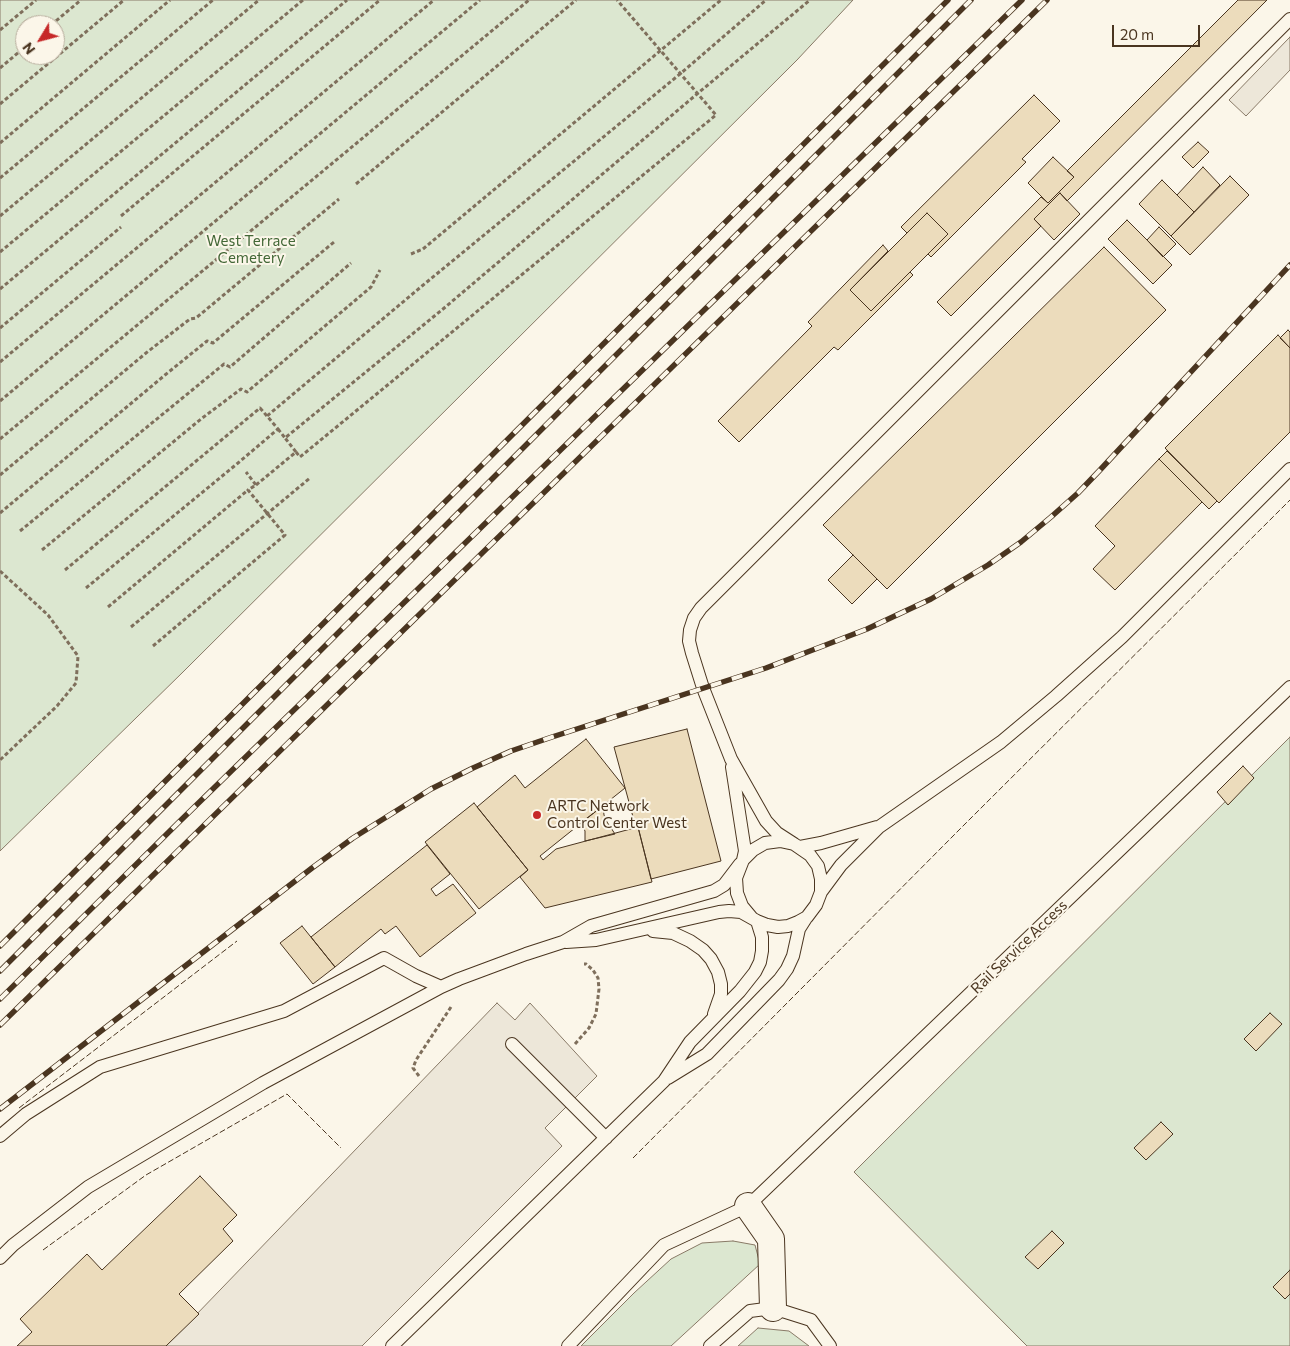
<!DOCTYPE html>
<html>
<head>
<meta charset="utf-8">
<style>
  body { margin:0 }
  #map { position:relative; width:1290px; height:1346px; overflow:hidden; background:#fbf6e9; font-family:Commissioner,sans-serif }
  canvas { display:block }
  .north { position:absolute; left:15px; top:15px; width:50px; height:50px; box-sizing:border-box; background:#fbf6e9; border:1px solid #b4a999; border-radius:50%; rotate:233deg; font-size:14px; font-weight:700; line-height:20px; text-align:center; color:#4a3520 }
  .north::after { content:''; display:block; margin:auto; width:18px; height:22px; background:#c62828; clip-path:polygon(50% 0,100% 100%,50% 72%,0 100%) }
  .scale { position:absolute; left:1112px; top:25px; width:88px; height:22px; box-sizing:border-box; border:2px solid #4a3520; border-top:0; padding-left:6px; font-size:15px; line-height:18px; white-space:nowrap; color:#4a3520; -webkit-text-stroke:4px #fbf6e9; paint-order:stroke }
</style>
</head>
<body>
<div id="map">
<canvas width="1290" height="1346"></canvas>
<div class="north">N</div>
<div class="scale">20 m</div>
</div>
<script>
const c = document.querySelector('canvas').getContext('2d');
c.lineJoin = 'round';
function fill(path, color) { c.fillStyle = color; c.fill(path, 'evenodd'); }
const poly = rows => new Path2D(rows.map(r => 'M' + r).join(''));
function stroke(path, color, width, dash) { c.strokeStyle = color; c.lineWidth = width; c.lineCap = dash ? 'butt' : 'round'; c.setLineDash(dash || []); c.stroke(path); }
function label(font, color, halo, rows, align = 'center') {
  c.font = font + ' Commissioner,sans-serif'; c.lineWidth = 4; c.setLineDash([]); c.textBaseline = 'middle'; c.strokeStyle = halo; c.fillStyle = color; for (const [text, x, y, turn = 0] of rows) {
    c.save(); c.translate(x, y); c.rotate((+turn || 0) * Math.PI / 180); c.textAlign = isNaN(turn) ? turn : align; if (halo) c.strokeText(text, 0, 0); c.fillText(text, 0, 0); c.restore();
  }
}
const green = poly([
  [0,0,853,0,797,60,183,672,0,851,0,0],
  [25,25,55,25,55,55,25,55,25,25],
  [1290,737,1290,1346,1027,1346,854,1172,1290,737],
  [733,1241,755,1245,760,1264,671,1346,581,1346,634,1293,671,1259,702,1243,733,1241],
  [758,1328,789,1331,809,1346,738,1346,758,1328]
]);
fill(green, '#dce7d0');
stroke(green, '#887966', 1);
const parking = poly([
  [1290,37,1290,70,1246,116,1229,100,1290,37],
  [497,1003,515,1020,530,1003,597,1076,545,1128,562,1146,362,1346,166,1346,497,1003]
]);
fill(parking, '#ede7d9');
stroke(parking, '#887966', 1);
const building = poly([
  [1238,0,1267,0,1067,201,1060,193,1034,219,1041,226,951,316,937,302,1041,197,1048,203,1074,177,1067,171,1238,0],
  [1034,95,1060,121,1022,159,1026,162,931,257,928,254,948,234,927,213,907,233,901,227,1034,95],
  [1198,142,1209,152,1193,168,1182,157,1198,142],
  [1053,157,1074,177,1048,203,1028,183,1053,157],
  [1203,167,1220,185,1194,212,1177,195,1203,167],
  [1230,176,1249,195,1190,255,1171,236,1230,176],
  [1162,180,1194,212,1171,236,1139,204,1162,180],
  [1060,193,1080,214,1054,240,1034,219,1060,193],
  [927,213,948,234,871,311,850,290,927,213],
  [1127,220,1172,265,1153,284,1108,239,1127,220],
  [1159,227,1176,244,1163,257,1147,240,1159,227],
  [883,245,888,251,850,290,871,311,910,272,913,275,838,350,834,347,739,442,718,421,812,326,808,322,883,245],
  [1104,247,1166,310,887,589,823,525,1104,247],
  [1288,330,1290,332,1290,348,1280,338,1288,330],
  [1278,335,1290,348,1290,432,1219,503,1165,448,1278,335],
  [1167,451,1217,501,1209,509,1159,459,1167,451],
  [1159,459,1202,502,1115,590,1093,569,1115,546,1095,526,1159,459],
  [853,555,877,579,852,604,828,580,853,555],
  [687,729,721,861,651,879,638,827,636,828,614,747,687,729],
  [586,739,625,788,540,856,543,860,556,849,638,827,652,882,545,908,520,877,528,870,477,807,515,775,525,788,586,739],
  [1243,766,1254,778,1228,805,1217,792,1243,766],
  [474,803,528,870,479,909,425,842,474,803],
  [603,806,604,815,607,822,615,834,585,841,585,831,583,827,579,824,603,806],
  [427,845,450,874,431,889,436,896,453,884,476,913,420,957,396,926,385,934,381,929,335,967,311,937,427,845],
  [302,926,335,967,313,984,280,943,302,926],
  [1270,1013,1282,1024,1256,1051,1244,1039,1270,1013],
  [1161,1122,1173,1134,1146,1160,1134,1148,1161,1122],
  [200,1176,237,1215,223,1229,233,1241,179,1294,199,1314,166,1346,17,1346,32,1332,20,1319,87,1254,102,1270,200,1176],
  [1052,1231,1064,1243,1038,1269,1025,1257,1052,1231],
  [1290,1270,1290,1294,1285,1299,1273,1287,1290,1270]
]);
fill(building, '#ecdcbc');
stroke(building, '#4a3520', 1);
const service = poly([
  [732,767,745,851,743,860],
  [794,844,777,833,766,821,731,759,703,688,692,653,689,641,690,630,694,618,701,608,1290,19],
  [800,847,821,843,877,827],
  [821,892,841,865,879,827,1001,742,1056,696,1122,637,1290,469],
  [653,931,673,933,690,941,703,950,711,959,718,972,721,984,721,994,714,1014],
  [566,942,596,940,719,912,729,911,741,912,757,921,767,925,778,927,788,926,798,922,807,917,816,905,821,892,821,879,818,866,810,855,794,844,780,841,765,843,753,850,743,860,736,878,737,893,742,906,752,918],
  [512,1044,606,1138],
  [668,1078,707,1054,779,980,787,969,793,956,799,929,806,918],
  [0,1136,26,1114,100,1067,284,1011,384,958,416,976,441,987],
  [0,1258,13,1245,88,1187,263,1083,441,987,459,979,526,954,563,942,591,926,714,891,724,885,740,864],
  [392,1346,664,1081,690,1042,740,991,755,972,760,962,762,951,762,937,757,921],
  [568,1346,664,1245,748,1206,1290,687],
  [710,1346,750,1311,773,1308,811,1320,830,1346]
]);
const minor = poly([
  [748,1206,771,1239,773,1308]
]);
stroke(service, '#4a3520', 14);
stroke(minor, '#4a3520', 28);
stroke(poly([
  [51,25,81,0],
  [0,30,36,0],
  [0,68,25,47],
  [0,104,124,0],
  [0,143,170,0],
  [0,178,213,0],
  [356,184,576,0],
  [0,216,259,0],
  [121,216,380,0],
  [0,252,303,0],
  [411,254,423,249,721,0],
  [0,289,347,0],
  [0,328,121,227],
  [0,362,434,0],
  [0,401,480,0],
  [278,429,285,438,443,309,697,94,810,0],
  [0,439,529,0],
  [296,452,300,457,716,115,617,0],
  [0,475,146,353,190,319,196,318,339,199],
  [256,485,296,452,285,438],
  [0,513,165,375,207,341,213,343,334,242],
  [20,531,224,364,230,367,351,263],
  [42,550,201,419,241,389,247,392,371,287,380,270],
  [65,570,260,408,267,416],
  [0,571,48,615,78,656,76,683,57,706,0,760],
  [86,588,238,463,278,429,267,416,422,286,680,74,766,0],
  [108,607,248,490],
  [131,627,310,478],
  [153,646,285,535,248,490,256,485,246,472],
  [575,1044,589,1028,596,1014,599,989,598,978,593,970,586,964,584,964],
  [419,1076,413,1068,416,1060,451,1007]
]), '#7f6f5c', 3, [4, 2.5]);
stroke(service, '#fbf6e9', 12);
stroke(minor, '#fbf6e9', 26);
const rail = poly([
  [0,946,948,0],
  [0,971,971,0],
  [0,999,178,823,1022,0],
  [0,1025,1047,0],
  [0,1109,312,868,353,838,431,789,473,768,511,751,552,737,766,668,867,629,931,599,988,565,1021,542,1051,517,1078,493,1100,470,1290,265]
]);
stroke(rail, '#4a3520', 5.5);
stroke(rail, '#fbf6e9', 4, [11]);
stroke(poly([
  [19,1108,237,941],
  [633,1158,960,829,1290,500],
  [43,1250,146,1175,287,1094,341,1148]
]), '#4a3520', 1, [6, 2.5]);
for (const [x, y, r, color] of [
  [537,815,5,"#c62828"]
]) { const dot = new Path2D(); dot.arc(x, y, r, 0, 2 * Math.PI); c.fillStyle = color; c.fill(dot); stroke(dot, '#fbf6e9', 2); }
label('15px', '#436837', '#fbf6e9', [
  ["West Terrace",251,241],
  ["Cemetery",251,258]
]);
label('15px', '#4a3520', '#fbf6e9', [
  ["ARTC Network",547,806],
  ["Control Center West",547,823]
], 'left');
label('15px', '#4a3520', '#fbf6e9', [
  ["Rail Service Access",1019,947,-44]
]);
</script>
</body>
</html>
